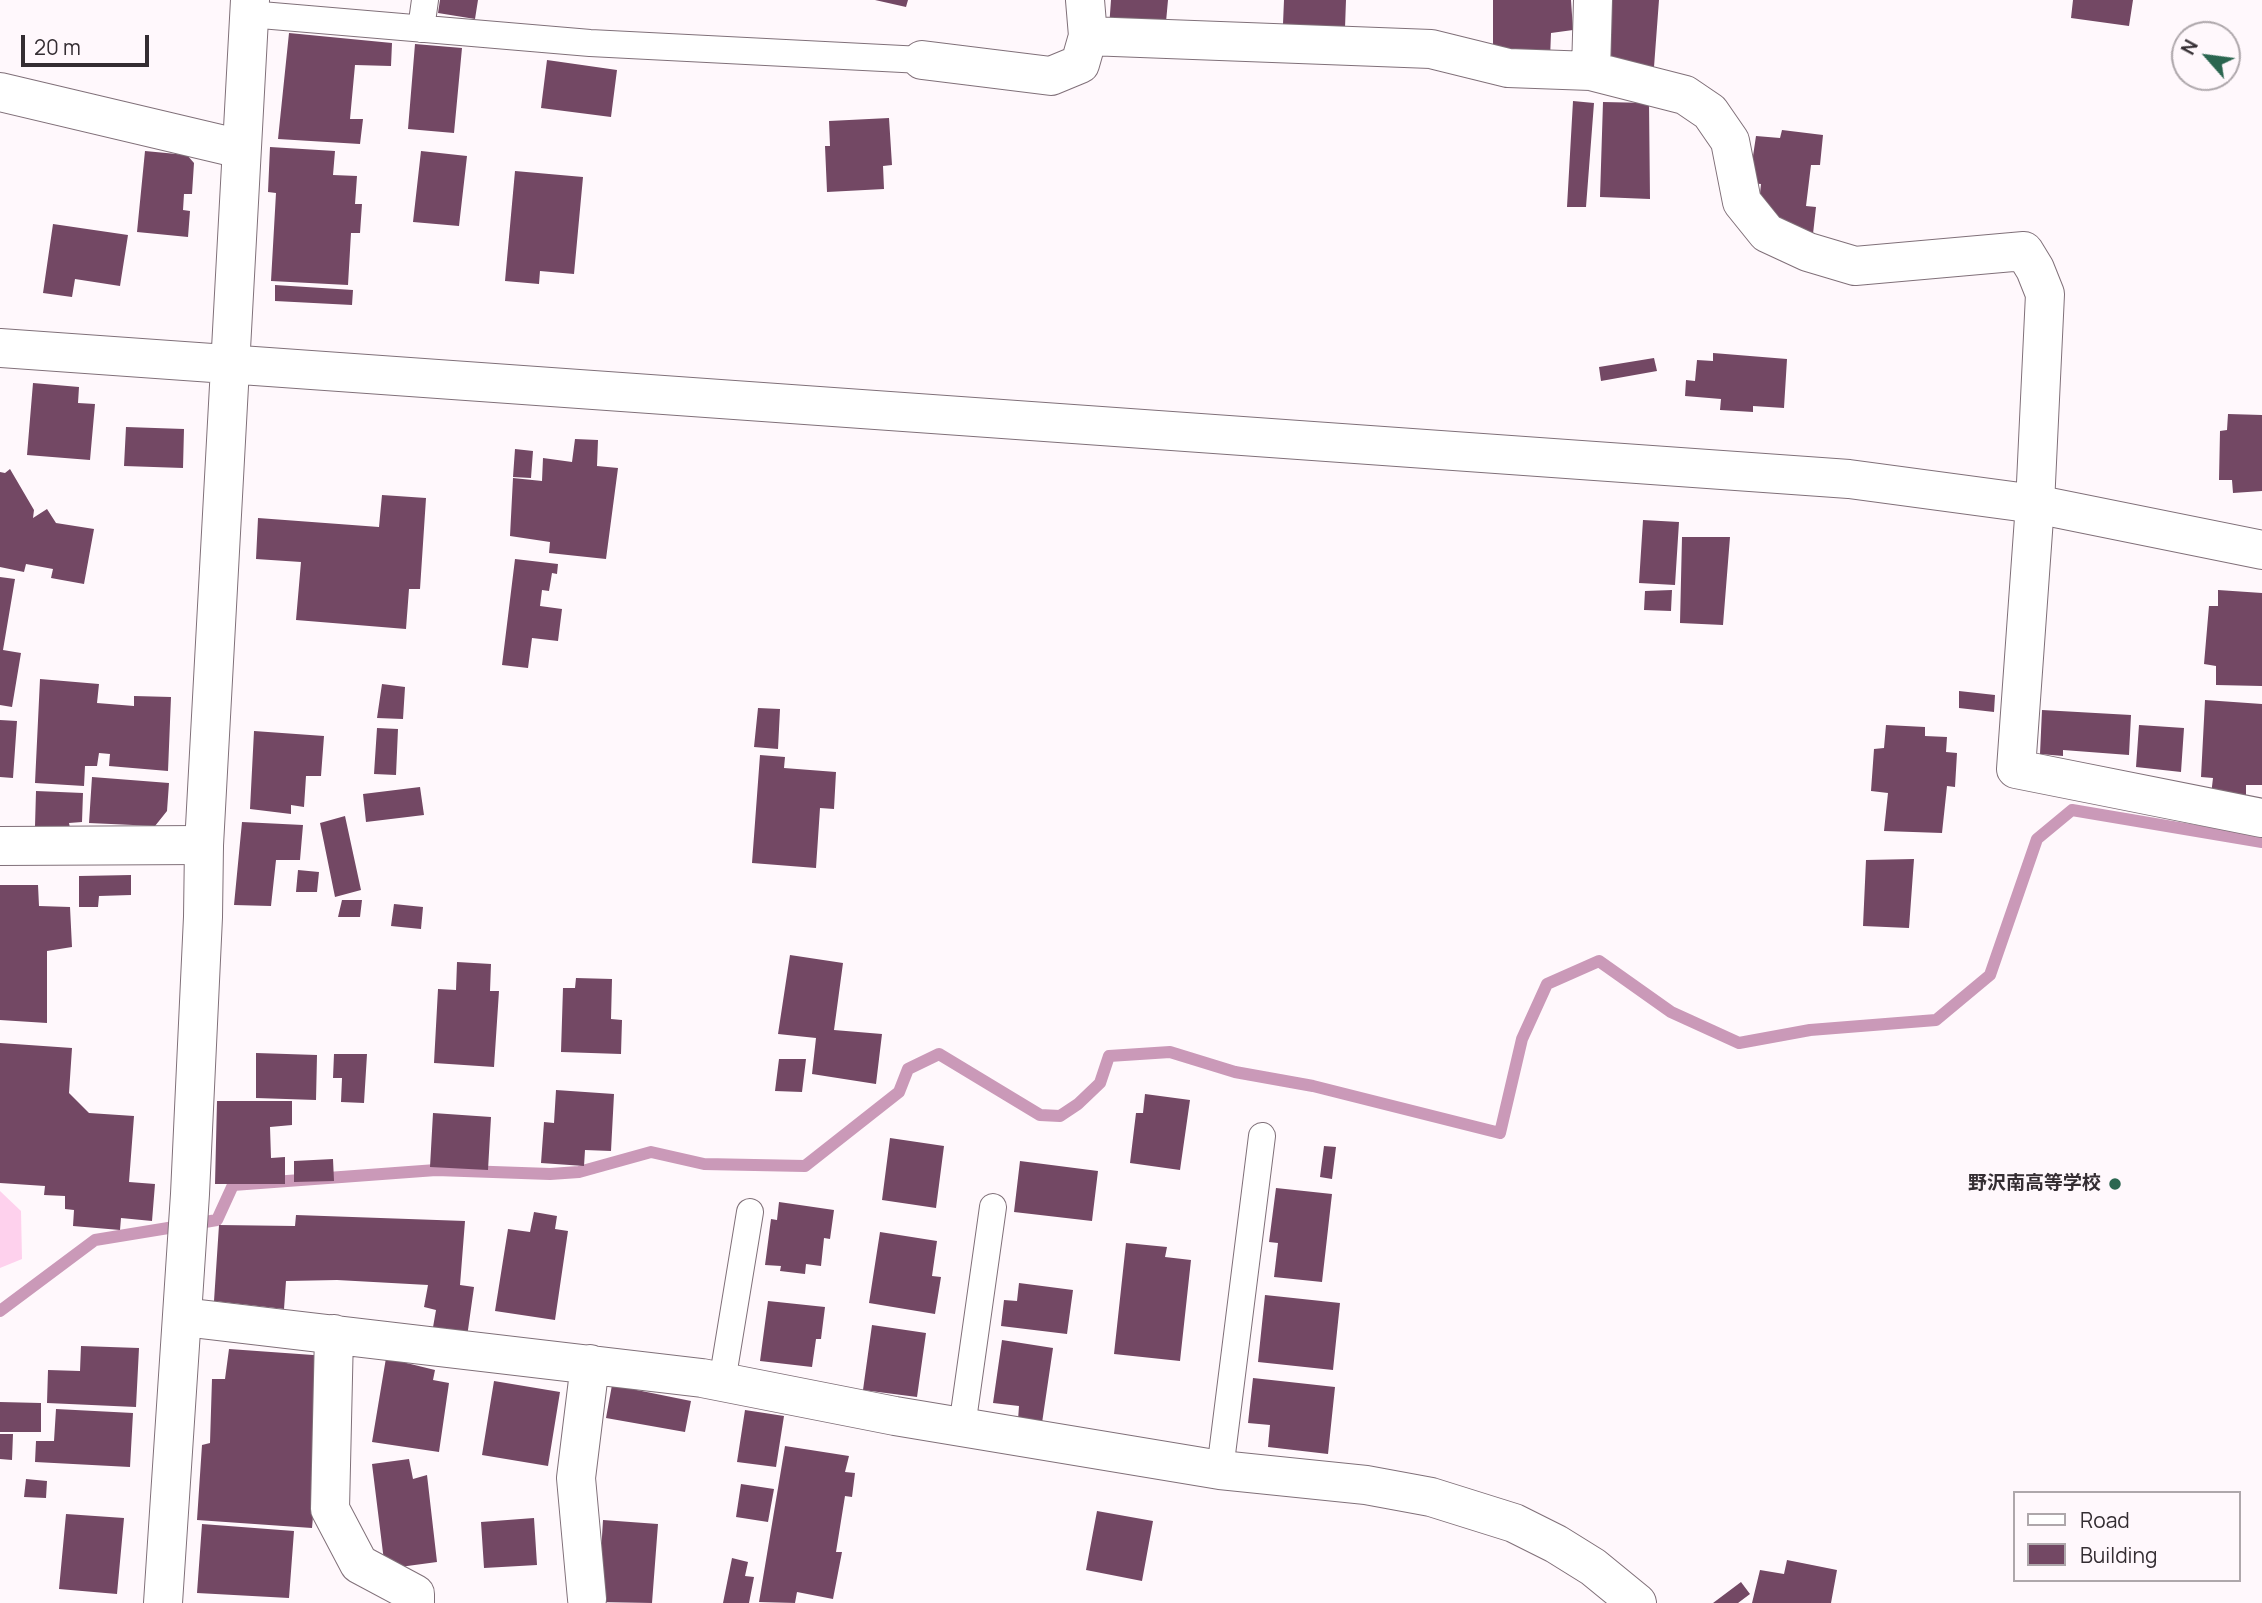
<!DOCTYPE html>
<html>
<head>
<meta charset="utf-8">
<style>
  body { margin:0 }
  #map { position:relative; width:2262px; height:1603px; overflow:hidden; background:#fff8fc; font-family:Manrope,sans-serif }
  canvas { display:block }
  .legend { position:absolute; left:2013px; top:1491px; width:228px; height:91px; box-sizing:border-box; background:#fff8fc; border:2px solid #aea7ab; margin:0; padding:9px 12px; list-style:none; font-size:21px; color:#342d32 }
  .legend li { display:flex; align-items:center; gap:14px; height:35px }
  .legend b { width:35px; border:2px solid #aea7ab }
  .north { position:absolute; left:2171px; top:21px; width:70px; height:70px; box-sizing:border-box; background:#fff8fc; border:2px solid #aea7ab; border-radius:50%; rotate:298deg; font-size:19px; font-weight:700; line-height:28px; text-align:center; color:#342d32 }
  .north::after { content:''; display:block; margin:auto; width:24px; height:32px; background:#2b6650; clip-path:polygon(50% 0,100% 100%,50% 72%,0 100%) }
  .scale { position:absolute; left:21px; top:35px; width:128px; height:32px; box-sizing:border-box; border:4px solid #342d32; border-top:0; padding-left:9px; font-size:21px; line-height:24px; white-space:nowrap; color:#342d32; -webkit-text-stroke:5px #fff8fc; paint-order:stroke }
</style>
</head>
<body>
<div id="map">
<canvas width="2262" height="1603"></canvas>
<ul class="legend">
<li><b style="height:9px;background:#fff"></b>Road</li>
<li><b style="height:19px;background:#734864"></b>Building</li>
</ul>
<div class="north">N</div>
<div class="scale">20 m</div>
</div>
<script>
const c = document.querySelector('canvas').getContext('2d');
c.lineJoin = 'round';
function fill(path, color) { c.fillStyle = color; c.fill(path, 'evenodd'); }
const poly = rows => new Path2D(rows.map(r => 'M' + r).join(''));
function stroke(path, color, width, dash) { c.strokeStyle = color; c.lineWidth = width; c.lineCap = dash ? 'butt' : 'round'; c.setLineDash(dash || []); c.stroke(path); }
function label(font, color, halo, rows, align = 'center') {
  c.font = font + ' Manrope,"Noto Sans JP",sans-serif'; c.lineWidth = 7; c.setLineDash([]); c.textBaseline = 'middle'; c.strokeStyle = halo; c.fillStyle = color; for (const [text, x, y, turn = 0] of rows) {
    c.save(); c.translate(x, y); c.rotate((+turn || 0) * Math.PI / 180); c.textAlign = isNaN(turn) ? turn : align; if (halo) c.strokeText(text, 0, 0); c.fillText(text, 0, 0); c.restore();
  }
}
fill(poly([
  [0,1191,21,1211,22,1259,0,1268]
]), '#fed1ed');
stroke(poly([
  [0,1311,95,1240,217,1220,233,1185,436,1170,550,1174,579,1172,651,1152,704,1164,805,1166,899,1092,908,1069,939,1054,1040,1115,1060,1116,1078,1104,1100,1083,1109,1056,1170,1052,1235,1072,1313,1086,1500,1133,1522,1039,1547,984,1599,961,1671,1012,1739,1043,1810,1030,1936,1020,1990,975,2037,839,2072,810,2262,842]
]), '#ca99b8', 12);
fill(poly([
  [440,0,478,0,475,19,438,13],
  [875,0,908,0,906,7],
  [1111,0,1168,0,1165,33,1109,28],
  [1284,0,1346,0,1345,28,1283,24],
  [1493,0,1571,0,1573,30,1551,33,1550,59,1493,62],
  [1612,0,1659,0,1654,67,1608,64],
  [2073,0,2133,0,2129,26,2071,18],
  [289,33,392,43,391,66,355,65,350,119,363,119,360,144,278,139],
  [415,44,462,48,454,133,408,129],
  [547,60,617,70,611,117,541,108],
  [1573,101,1594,103,1586,207,1567,207],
  [1603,102,1649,103,1650,199,1600,197],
  [889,118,892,165,883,166,884,189,827,192,825,146,830,146,829,121],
  [1782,130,1823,135,1820,165,1811,165,1806,206,1816,207,1813,234,1758,212,1761,184,1749,183,1756,136,1780,138],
  [270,147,335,151,333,175,357,176,355,204,362,204,360,233,351,233,348,285,271,281,276,193,268,192],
  [145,151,187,155,194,163,192,194,184,194,183,210,190,211,188,237,137,232],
  [421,151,467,156,459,226,413,222],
  [515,171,583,177,574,274,540,271,539,284,505,281],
  [53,224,128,235,120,286,75,279,72,297,43,293],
  [275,285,353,290,352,305,275,301],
  [1713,353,1787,359,1784,408,1753,406,1753,412,1720,410,1721,399,1685,396,1686,380,1695,381,1697,360,1713,361],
  [1654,358,1657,371,1601,381,1599,367],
  [33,383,79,387,78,403,95,404,90,460,27,455],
  [2228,414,2262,415,2262,491,2233,493,2232,480,2219,480,2220,431,2227,430],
  [126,427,184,429,183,468,124,466],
  [575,439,598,440,597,466,618,468,606,559,549,553,550,542,510,536,513,478,542,481,543,458,572,462],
  [515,449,533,451,531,478,513,477],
  [10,469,34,510,33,518,47,509,56,523,94,529,84,584,51,578,53,569,26,564,24,572,0,567,0,472,5,473],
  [382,495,426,498,420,589,409,589,406,629,296,620,301,562,256,559,258,518,379,527],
  [1643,520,1679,522,1675,585,1639,583],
  [1682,537,1730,537,1723,625,1680,623],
  [515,559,558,564,557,574,552,573,549,591,542,590,540,606,562,609,558,641,532,638,528,668,502,665],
  [0,577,15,579,3,650,21,653,12,707,0,705],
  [1672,590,1671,611,1644,610,1645,591],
  [2218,590,2262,593,2262,686,2216,685,2216,666,2204,664,2209,606,2218,606],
  [40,679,99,684,97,703,134,706,134,696,171,697,168,771,109,766,110,754,99,753,97,766,85,766,84,786,35,783],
  [382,684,405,687,403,719,377,718],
  [1959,691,1995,695,1994,712,1959,708],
  [2205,700,2262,704,2262,785,2246,785,2246,797,2211,795,2213,778,2201,777],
  [758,708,780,709,778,749,754,747],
  [2042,710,2131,715,2129,755,2063,750,2063,756,2040,754],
  [0,720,17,721,13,778,0,777],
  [1886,725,1925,727,1925,736,1947,737,1946,752,1957,753,1955,787,1947,786,1942,833,1884,831,1888,793,1871,791,1874,749,1884,748],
  [2139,725,2184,728,2181,772,2136,767],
  [377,728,398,729,396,775,374,774],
  [254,731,324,736,321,776,306,776,304,807,291,805,291,814,250,809],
  [760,755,785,757,784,768,836,772,834,809,820,808,816,868,752,863],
  [92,777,169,783,167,811,155,826,89,823],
  [420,787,424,815,366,822,363,794],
  [36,791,83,793,82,822,69,823,70,828,35,826],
  [345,816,361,890,335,897,320,823],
  [242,822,303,825,300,860,276,860,271,906,234,905],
  [1914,859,1909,928,1863,926,1866,860],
  [298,870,319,872,317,892,296,892],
  [131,875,131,895,99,896,98,907,79,907,79,876],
  [0,885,38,885,39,906,70,907,72,947,47,951,47,1023,0,1020],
  [342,900,362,900,360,917,338,917],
  [394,904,423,907,421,929,391,926],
  [790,955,843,963,834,1030,882,1034,876,1084,812,1074,816,1038,778,1034],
  [457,962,491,964,490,991,499,991,494,1067,434,1063,438,989,456,990],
  [576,978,612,979,611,1019,622,1020,621,1054,561,1052,563,988,575,988],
  [0,1043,72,1048,69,1093,89,1113,134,1116,129,1182,155,1184,152,1221,121,1218,120,1230,73,1226,74,1210,65,1209,65,1196,44,1195,45,1186,0,1183],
  [256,1053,317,1055,316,1100,256,1098],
  [334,1054,367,1054,364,1103,341,1102,342,1078,333,1078],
  [779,1059,806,1059,802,1092,775,1091],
  [556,1090,614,1094,611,1151,585,1150,584,1166,541,1163,544,1122,554,1123],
  [1145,1094,1190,1100,1180,1170,1130,1163,1136,1113,1143,1113],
  [217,1101,292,1101,292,1125,270,1127,271,1158,285,1157,285,1184,215,1184],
  [433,1113,491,1117,488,1170,430,1167],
  [890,1138,944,1146,936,1208,882,1200],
  [1324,1146,1336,1147,1332,1179,1320,1177],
  [333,1159,334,1181,294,1182,294,1161],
  [1020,1161,1098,1171,1092,1221,1014,1212],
  [1276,1188,1332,1194,1322,1282,1274,1277,1278,1243,1269,1242],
  [779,1202,834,1210,830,1239,824,1238,821,1266,806,1264,805,1274,780,1271,781,1266,765,1265,771,1219,777,1220],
  [534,1212,557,1216,555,1229,568,1231,555,1320,495,1311,508,1229,530,1232],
  [296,1215,465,1221,460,1285,474,1287,467,1337,432,1333,436,1310,424,1307,428,1285,337,1280,286,1281,284,1309,214,1301,219,1225,295,1226],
  [880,1232,937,1241,932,1276,941,1277,935,1314,869,1303],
  [1126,1243,1167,1247,1165,1257,1191,1260,1180,1361,1114,1354],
  [1019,1283,1073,1290,1067,1334,1001,1326,1004,1300,1017,1301],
  [1265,1295,1340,1303,1333,1370,1258,1362],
  [768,1301,825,1307,821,1339,816,1339,812,1367,760,1361],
  [872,1325,926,1333,917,1397,863,1390],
  [1002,1340,1053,1348,1042,1423,1018,1420,1019,1406,993,1403],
  [81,1346,139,1348,136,1407,47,1403,48,1370,80,1371],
  [229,1349,327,1356,312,1528,197,1520,202,1445,210,1443,212,1379,225,1379],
  [386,1358,435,1370,433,1380,449,1383,439,1452,372,1442],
  [1253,1378,1335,1387,1328,1454,1268,1447,1270,1425,1248,1423],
  [494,1381,560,1392,548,1466,482,1455],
  [612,1385,691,1401,685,1432,606,1418],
  [0,1402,41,1403,41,1432,0,1432],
  [56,1409,133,1413,130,1467,35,1462,36,1441,54,1441],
  [745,1410,784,1416,776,1467,737,1462],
  [0,1434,13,1434,12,1460,0,1459],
  [785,1446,849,1456,845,1472,855,1473,852,1497,845,1496,836,1552,842,1552,833,1599,797,1592,795,1603,759,1602],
  [409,1459,413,1479,427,1475,437,1562,385,1569,372,1464],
  [26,1479,47,1481,46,1498,24,1497],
  [741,1484,774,1489,768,1522,736,1517],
  [1097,1511,1153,1521,1142,1581,1086,1570],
  [66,1514,124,1518,117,1594,59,1589],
  [534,1518,537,1565,484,1568,481,1522],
  [603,1520,658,1524,652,1603,598,1602],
  [202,1524,294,1531,289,1598,197,1593],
  [732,1558,748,1562,745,1576,754,1577,749,1603,723,1603],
  [1787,1560,1837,1570,1831,1603,1752,1603,1760,1570,1784,1574],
  [1741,1582,1750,1594,1738,1603,1713,1603]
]), '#734864');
const lane = poly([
  [249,14,590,43,922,60],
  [421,29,425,0],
  [722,1382,750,1212],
  [962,1427,993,1207],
  [1220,1470,1262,1136]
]);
const street = poly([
  [1085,0,1088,36],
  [922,60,1051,76,1080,64,1088,36,1431,49,1508,68,1591,71,1685,95,1710,112,1730,141,1742,202,1767,233,1808,252,1855,266,2024,251,2035,269,2045,294,2035,504,2016,769,2262,818],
  [1591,71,1593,0],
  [0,92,241,149],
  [0,846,204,845],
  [183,1317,702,1378,895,1416,1220,1470,1366,1485,1431,1497,1514,1523,1556,1544,1593,1567,1637,1603],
  [334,1334,330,1509,359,1564,415,1594,415,1603],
  [587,1599,576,1478,590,1364]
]);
const secondary = poly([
  [0,348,1849,479,2035,504,2262,550],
  [163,1603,190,1194,203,917,204,845,250,0]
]);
stroke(lane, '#807079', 28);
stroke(street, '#807079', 40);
stroke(secondary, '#807079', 40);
stroke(lane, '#fff', 26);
stroke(street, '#fff', 38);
stroke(secondary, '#fff', 38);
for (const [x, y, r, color] of [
  [2115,1184,7,"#2b6650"]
]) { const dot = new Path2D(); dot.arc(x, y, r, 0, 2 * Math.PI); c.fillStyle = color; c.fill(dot); stroke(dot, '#fff8fc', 2.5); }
label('bold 19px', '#342d32', '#fff8fc', [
  ["野沢南高等学校",2101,1184]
], 'right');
</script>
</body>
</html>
